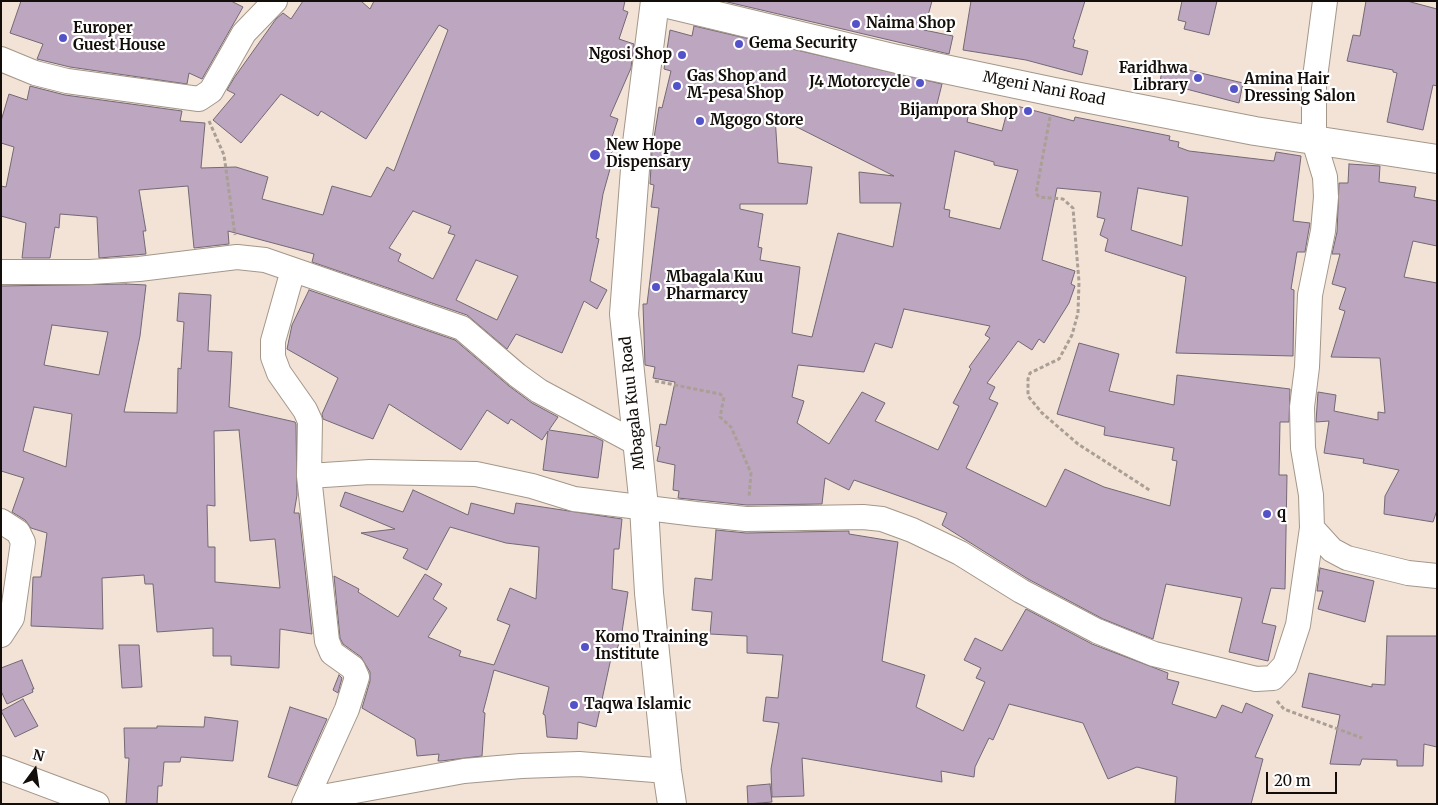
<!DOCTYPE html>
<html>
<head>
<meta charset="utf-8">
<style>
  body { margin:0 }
  #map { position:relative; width:1438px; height:805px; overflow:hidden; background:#f2e3d6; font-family:Merriweather,serif }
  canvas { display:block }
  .frame { position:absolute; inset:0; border:2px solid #130e0a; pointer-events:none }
  .north { position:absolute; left:10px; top:745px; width:50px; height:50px; -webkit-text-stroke:4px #fff; paint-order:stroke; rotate:14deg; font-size:14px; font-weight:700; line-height:20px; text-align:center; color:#130e0a }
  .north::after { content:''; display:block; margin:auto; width:18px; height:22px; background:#130e0a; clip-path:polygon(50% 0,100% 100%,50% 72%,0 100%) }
  .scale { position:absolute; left:1266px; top:772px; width:71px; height:22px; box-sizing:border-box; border:2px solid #130e0a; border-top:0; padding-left:6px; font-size:15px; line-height:18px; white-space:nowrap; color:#130e0a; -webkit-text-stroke:4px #fff; paint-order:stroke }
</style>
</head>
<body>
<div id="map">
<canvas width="1438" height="805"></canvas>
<div class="frame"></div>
<div class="north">N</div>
<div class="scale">20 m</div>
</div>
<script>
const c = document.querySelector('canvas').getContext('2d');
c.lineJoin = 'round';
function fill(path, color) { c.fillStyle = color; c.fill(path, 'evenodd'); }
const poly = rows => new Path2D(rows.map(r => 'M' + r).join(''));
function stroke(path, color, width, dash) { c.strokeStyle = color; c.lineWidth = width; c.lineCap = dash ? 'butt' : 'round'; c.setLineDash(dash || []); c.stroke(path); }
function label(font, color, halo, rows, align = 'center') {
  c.font = font + ' Merriweather,serif'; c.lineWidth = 4.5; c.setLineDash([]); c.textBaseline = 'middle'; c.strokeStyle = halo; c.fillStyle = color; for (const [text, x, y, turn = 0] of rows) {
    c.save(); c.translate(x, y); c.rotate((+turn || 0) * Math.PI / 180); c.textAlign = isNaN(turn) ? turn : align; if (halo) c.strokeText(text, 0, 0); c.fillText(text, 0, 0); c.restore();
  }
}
const building = poly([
  [21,1,231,1,243,7,202,79,189,73,187,84,70,67,37,59,43,44,10,33,21,1],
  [303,1,361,1,370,9,374,1,625,1,623,10,628,12,619,39,634,44,631,68,610,116,618,119,612,137,616,138,607,168,610,169,603,194,596,238,599,239,590,281,607,290,597,309,584,301,562,353,516,334,507,349,467,315,312,262,314,254,228,231,229,244,194,248,188,186,139,190,146,231,143,231,146,254,99,258,97,217,60,214,59,228,55,227,50,258,22,258,26,223,1,216,1,186,6,187,14,147,1,143,1,121,9,94,27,100,30,86,65,95,182,111,180,121,205,123,201,168,236,167,268,177,262,199,323,215,332,186,371,197,387,167,394,171,448,30,439,25,366,139,321,111,318,116,281,94,241,143,213,120,235,94,227,90,234,78,276,19,283,13,291,19,303,1],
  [413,211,451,226,448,233,455,235,433,279,398,261,401,254,389,248,413,211],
  [476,260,518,276,497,320,456,300,476,260],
  [723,1,932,1,924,30,953,36,949,54,723,1],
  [971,1,1085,1,1073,39,1075,40,1073,47,1088,51,1082,75,1026,60,963,50,971,1],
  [1182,1,1217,1,1209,35,1184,29,1186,22,1178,20,1182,1],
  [1366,1,1407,1,1437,9,1437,86,1433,85,1423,130,1387,122,1397,73,1393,72,1393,70,1347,61,1353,35,1360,36,1366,1],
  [694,26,942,84,936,108,968,117,967,122,1002,131,1009,104,1074,121,1075,117,1170,136,1169,140,1179,142,1178,147,1189,151,1274,161,1276,152,1301,156,1293,221,1310,223,1305,252,1297,252,1291,289,1294,290,1293,356,1176,353,1186,277,1105,251,1108,239,1100,235,1105,219,1097,217,1101,192,1057,188,1042,260,1075,271,1071,284,1075,286,1069,303,1044,343,1039,339,1032,350,1018,341,987,383,995,387,989,399,998,403,966,468,1046,507,1065,469,1104,487,1170,506,1177,461,1172,460,1174,448,1104,435,1105,427,1057,414,1079,343,1119,354,1109,391,1174,405,1177,375,1290,389,1289,422,1280,422,1279,475,1287,475,1285,589,1271,588,1262,623,1276,626,1268,661,1229,652,1242,598,1166,584,1153,639,1103,619,1028,579,942,525,947,513,854,480,849,490,825,478,822,504,747,505,678,498,679,491,673,490,675,465,657,461,660,447,656,446,660,424,666,425,675,382,653,378,655,367,645,365,643,304,647,304,659,208,651,207,654,185,650,184,652,150,659,107,662,108,671,71,664,69,670,30,692,36,694,26],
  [775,116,894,176,859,172,860,203,901,203,893,247,838,233,812,337,792,333,800,267,760,260,762,248,758,247,763,214,740,209,740,204,807,204,812,167,778,163,775,116],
  [955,151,994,162,994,165,1018,170,1000,229,949,217,950,210,944,209,955,151],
  [1138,188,1188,197,1182,246,1131,230,1138,188],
  [904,309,990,326,985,335,990,338,969,367,971,369,953,403,959,406,938,450,875,421,885,403,862,392,829,444,797,423,804,401,792,397,798,365,864,372,875,343,892,348,904,309],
  [1163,64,1243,83,1239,103,1160,82,1163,64],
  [1349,164,1380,166,1379,182,1416,187,1414,197,1437,201,1437,246,1413,241,1404,277,1437,283,1437,510,1433,522,1384,514,1385,496,1399,470,1363,463,1364,459,1324,453,1329,421,1316,422,1318,392,1336,395,1334,411,1378,420,1378,412,1385,413,1380,358,1331,357,1345,311,1339,309,1346,288,1332,284,1340,254,1332,254,1337,232,1339,183,1348,183,1349,164],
  [126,284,146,285,140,336,124,412,177,413,178,368,181,369,184,322,177,321,179,293,211,295,208,351,232,352,229,407,295,422,296,424,297,495,294,513,299,513,312,634,280,629,279,668,231,665,231,656,213,656,213,628,157,632,153,584,145,584,144,575,102,578,103,629,31,626,33,577,41,577,47,533,31,528,25,520,12,512,24,478,1,471,1,286,126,284],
  [52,325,108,332,99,375,44,365,52,325],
  [34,407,72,414,66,467,23,451,34,407],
  [239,430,250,541,275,539,280,588,215,582,215,547,208,547,207,505,215,506,214,431,239,430],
  [309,290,455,340,509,386,532,403,558,417,549,430,595,437,603,441,598,478,543,470,548,431,542,440,511,419,508,424,487,410,461,450,389,404,373,439,323,419,322,414,338,378,287,349,292,325,309,290],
  [413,490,468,515,471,503,514,514,516,503,622,519,619,549,614,549,612,589,628,592,622,632,617,650,613,649,596,727,578,722,577,739,547,737,545,715,543,714,549,687,494,670,483,712,485,713,482,756,441,761,438,761,439,754,417,756,415,739,362,708,370,681,370,672,361,657,343,644,340,638,334,576,359,589,358,592,398,617,425,574,442,584,433,599,447,608,428,637,461,651,459,656,494,665,510,625,497,620,510,588,536,599,539,547,506,543,450,527,427,570,403,558,408,549,361,533,395,529,340,506,345,492,403,512,413,490],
  [716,530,746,533,849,531,849,534,898,542,882,661,925,675,916,707,963,731,985,682,976,678,981,668,964,660,975,638,1002,651,1026,609,1092,644,1168,673,1167,679,1179,682,1172,704,1216,718,1222,705,1242,713,1246,703,1273,715,1255,757,1263,759,1251,804,1175,804,1177,777,1137,767,1108,779,1083,723,1009,704,993,740,989,738,975,767,974,777,941,771,942,782,802,758,804,796,772,797,771,769,779,723,763,721,766,697,778,698,783,655,747,653,747,636,710,634,712,612,692,610,695,578,712,580,716,530],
  [1320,568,1374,581,1365,622,1318,609,1323,591,1317,591,1320,568],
  [1387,636,1437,636,1437,747,1424,744,1423,766,1397,766,1397,760,1362,759,1360,765,1330,764,1340,715,1302,707,1309,673,1372,687,1372,684,1385,685,1387,636],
  [119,645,139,645,142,687,122,688,119,645],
  [22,660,34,689,32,689,33,692,7,704,1,691,1,668,22,660],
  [339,675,342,678,338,693,333,690,339,675],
  [23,699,38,726,15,737,1,711,23,699],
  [290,707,327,719,297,786,268,777,290,707],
  [205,717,238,721,233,761,181,757,180,762,164,762,162,786,158,786,157,804,126,804,129,758,125,758,124,728,157,728,157,726,204,727,205,717],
  [770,784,772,802,748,804,747,786,770,784]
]);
fill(building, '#bda6bf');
stroke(building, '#736874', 1);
const minor = poly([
  [1,59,35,73,67,81,199,99,211,91,244,33,275,1],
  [293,270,273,341,273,357,279,373,305,410,310,421,309,476,327,641,332,653,353,668,357,677,347,709,304,804],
  [1,272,90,272,139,269,237,257,265,260,462,328,517,375,539,391,636,443],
  [309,476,370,472,476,474,532,486,574,499,696,514,746,519,863,517,882,519,912,530,960,553,1021,591,1097,631,1154,654,1256,679,1273,678,1285,665,1298,625,1312,528,1311,495,1303,448,1302,407,1307,367,1310,295,1323,231,1326,197,1325,177,1314,141,1314,85,1325,1],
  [1,521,18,532,23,542,12,618,1,635],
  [1312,528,1332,550,1347,558,1408,573,1437,576],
  [1,768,97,804],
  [309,804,322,797,464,771,521,766,579,764,667,771]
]);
const tertiary = poly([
  [655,1,637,143,624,314,644,507,649,593,667,771,672,804],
  [655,1,897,59,1054,92,1255,131,1437,159]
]);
stroke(minor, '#a4978a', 26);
stroke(tertiary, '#a4978a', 30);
stroke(poly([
  [1050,117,1036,193,1039,197,1063,199,1073,208,1079,282,1078,313,1072,335,1059,359,1030,373,1028,379,1028,396,1042,413,1078,444,1151,491],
  [209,121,224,155,235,235],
  [655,381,720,394,724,397,720,417,731,427,751,473,749,497],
  [1277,701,1284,709,1362,738]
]), '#ab9f95', 3, [4, 2.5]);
stroke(minor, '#fff', 24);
stroke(tertiary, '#fff', 28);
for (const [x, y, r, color] of [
  [856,24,5,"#5452c9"],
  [63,38,5,"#5452c9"],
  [739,44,5,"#5452c9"],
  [682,55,5,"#5452c9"],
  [1198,78,5,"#5452c9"],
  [920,83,5,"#5452c9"],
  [677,86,5,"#5452c9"],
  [1234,89,5,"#5452c9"],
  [1028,111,5,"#5452c9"],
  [700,121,5,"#5452c9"],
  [595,155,6,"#5452c9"],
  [656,287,5,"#5452c9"],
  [1267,514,5,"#5452c9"],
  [585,647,5,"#5452c9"],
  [574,705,5,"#5452c9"]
]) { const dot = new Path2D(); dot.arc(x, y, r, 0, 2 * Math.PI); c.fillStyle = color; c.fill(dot); stroke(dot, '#fff', 2); }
label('bold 15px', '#130e0a', '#fff', [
  ["Naima Shop",866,24],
  ["Europer",73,29],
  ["Guest House",73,46],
  ["Gema Security",749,44],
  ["Ngosi Shop",672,55,"right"],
  ["Faridhwa",1188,69,"right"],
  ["Library",1188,86,"right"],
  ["Gas Shop and",687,77],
  ["M-pesa Shop",687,94],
  ["Amina Hair",1244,80],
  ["Dressing Salon",1244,97],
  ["J4 Motorcycle",910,83,"right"],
  ["Bijampora Shop",1018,111,"right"],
  ["Mgogo Store",710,121],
  ["New Hope",606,146],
  ["Dispensary",606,163],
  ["Mbagala Kuu",666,278],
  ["Pharmarcy",666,295],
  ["q",1277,514],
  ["Komo Training",595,638],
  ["Institute",595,655],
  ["Taqwa Islamic",584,705]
], 'left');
label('15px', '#130e0a', '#fff', [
  ["Mgeni Nani Road",1044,89,11],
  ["Mbagala Kuu Road",633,403,-96]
]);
</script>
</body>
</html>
